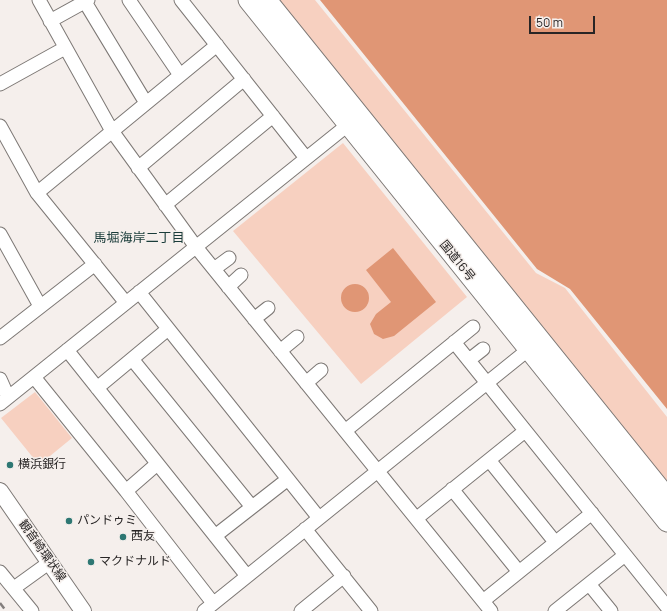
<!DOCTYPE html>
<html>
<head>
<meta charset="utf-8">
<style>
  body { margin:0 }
  #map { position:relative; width:667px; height:611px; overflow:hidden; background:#f5efec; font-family:Manrope,sans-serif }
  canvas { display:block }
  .scale { position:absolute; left:529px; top:16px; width:66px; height:18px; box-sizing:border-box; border:2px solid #282525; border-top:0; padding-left:5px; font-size:12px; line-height:14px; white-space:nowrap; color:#282525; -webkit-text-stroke:3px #f5efec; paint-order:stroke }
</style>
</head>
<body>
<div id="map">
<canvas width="667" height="611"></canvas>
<div class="scale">50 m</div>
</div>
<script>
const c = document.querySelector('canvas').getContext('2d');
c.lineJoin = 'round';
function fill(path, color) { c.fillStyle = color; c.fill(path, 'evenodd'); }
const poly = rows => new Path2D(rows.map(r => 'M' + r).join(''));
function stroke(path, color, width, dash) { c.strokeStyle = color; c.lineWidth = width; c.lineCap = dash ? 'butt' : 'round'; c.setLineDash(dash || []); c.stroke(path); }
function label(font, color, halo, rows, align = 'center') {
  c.font = font + ' Manrope,"Noto Sans JP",sans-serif'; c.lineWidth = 3; c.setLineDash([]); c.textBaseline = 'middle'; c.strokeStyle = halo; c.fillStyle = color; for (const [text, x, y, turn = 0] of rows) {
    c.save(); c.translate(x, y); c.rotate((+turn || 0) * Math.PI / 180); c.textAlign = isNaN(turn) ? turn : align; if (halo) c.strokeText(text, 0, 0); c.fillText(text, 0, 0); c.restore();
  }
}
fill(poly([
  [279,0,315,0,536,273,565,288,667,417,667,482],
  [343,143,467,297,361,384,233,231],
  [35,392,72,438,39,465,1,418]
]), '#f7d0c0');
fill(poly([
  [320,0,667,0,667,409,570,289,537,269],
  [393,248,436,302,394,336,383,339,374,334,370,324,376,314,391,302,366,270],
  '341 298a14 14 0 1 1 28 0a14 14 0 1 1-28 0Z'
]), '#e09675');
const minor = poly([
  [39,0,112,131,196,247,491,611],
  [129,0,180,75],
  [181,0,306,158],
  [85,2,146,103],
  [50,21,88,0],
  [0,84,65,48],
  [0,126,37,193,126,303],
  [138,168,244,79],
  [37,193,217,45],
  [165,205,273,116],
  [0,234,40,306],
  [214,269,229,258],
  [228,287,241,275],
  [139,292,319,518],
  [254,319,268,308],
  [0,338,95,264],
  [454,342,667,607],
  [67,350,247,576],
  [280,351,297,337],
  [132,359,252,507],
  [469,360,483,349],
  [34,377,126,491,157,464],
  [0,379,8,397],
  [306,383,321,370],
  [97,388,168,329],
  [0,404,354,120],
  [345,431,473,327],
  [489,460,555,542],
  [452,489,519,572],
  [126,491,213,603],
  [417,518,525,431],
  [305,529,371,611],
  [215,536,288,479],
  [0,572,32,611],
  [589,584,611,611],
  [14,588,50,562],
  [483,601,592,513],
  [204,611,534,345],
  [301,611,344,576],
  [555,611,625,555]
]);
const major = poly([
  [0,491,83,611]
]);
const highway = poly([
  [248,0,667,522],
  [267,0,667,497]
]);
stroke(minor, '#7d7875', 15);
stroke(major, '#7d7875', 18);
stroke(highway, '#7d7875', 21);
stroke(minor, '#fff', 13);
stroke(major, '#fff', 16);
stroke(highway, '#fff', 19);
stroke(poly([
  [0,603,6,611]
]), '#837e7d', 2.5, [7, 7]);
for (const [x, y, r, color] of [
  [10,465,4,"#2e7773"],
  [69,521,4,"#2e7773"],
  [123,537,4,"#2e7773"],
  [91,562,4,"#2e7773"]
]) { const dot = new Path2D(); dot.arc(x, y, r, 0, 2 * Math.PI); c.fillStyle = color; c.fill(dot); stroke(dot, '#f5efec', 1.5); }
label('12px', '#282525', '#f5efec', [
  ["国道16号",457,261,51],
  ["観音崎環状線",42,551,55]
]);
label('12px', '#282525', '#f5efec', [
  ["横浜銀行",18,465],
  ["パンドゥミ",77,521],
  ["西友",131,537],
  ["マクドナルド",99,562]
], 'left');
label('13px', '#1a3c3a', '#f5efec', [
  ["馬堀海岸二丁目",139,238]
]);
</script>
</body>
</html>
